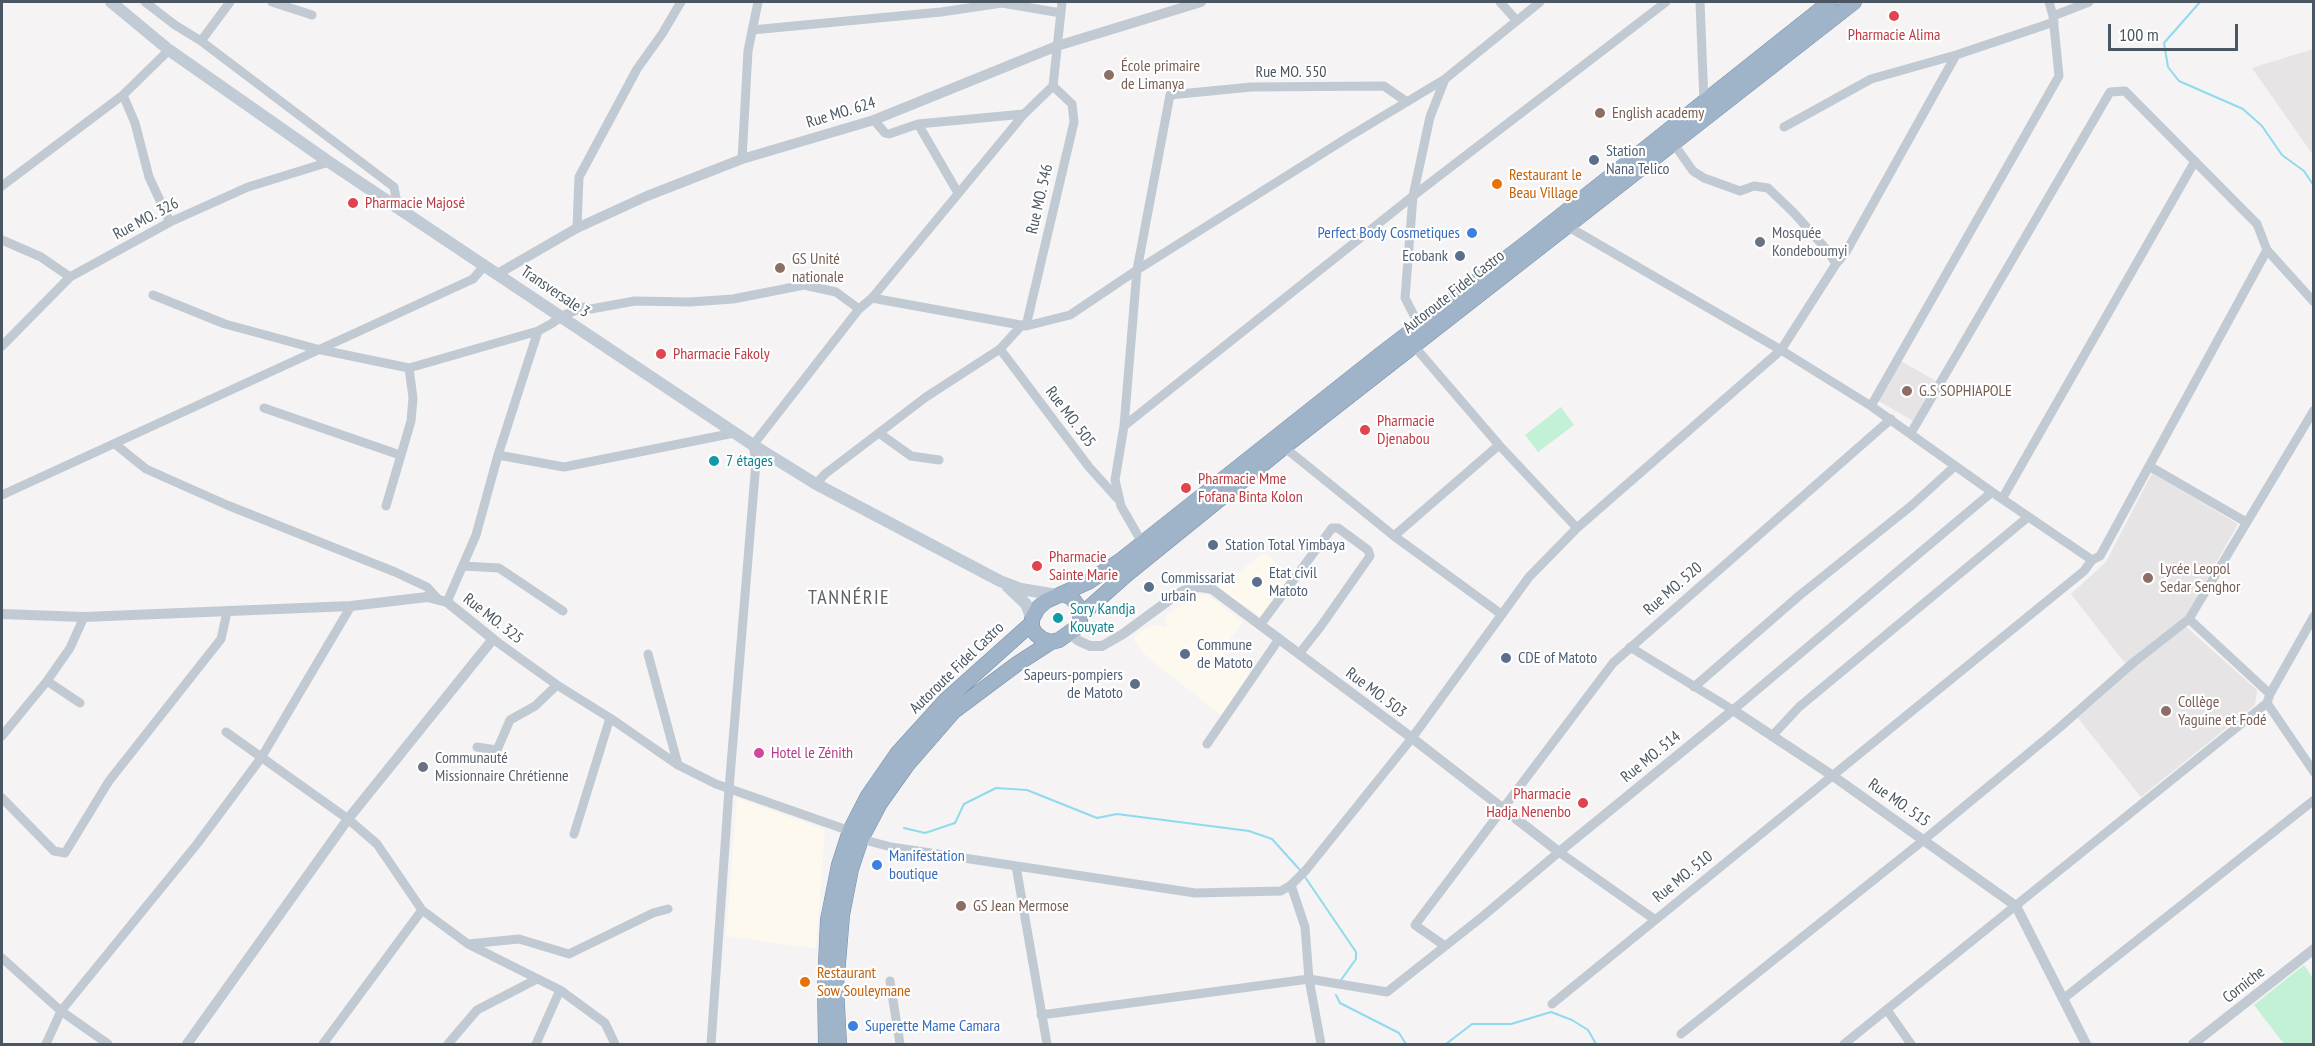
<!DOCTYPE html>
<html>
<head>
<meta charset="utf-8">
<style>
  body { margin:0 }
  #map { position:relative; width:2315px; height:1046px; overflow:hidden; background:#f5f3f3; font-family:"PT Sans Narrow",sans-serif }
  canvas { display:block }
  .frame { position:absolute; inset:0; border:3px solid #4a5661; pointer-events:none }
  .scale { position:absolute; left:2108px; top:24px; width:130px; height:27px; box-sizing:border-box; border:3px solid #4a5661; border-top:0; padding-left:8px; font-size:18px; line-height:21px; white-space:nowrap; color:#4a5661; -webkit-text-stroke:4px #fff; paint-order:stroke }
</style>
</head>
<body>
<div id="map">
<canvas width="2315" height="1046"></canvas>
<div class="frame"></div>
<div class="scale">100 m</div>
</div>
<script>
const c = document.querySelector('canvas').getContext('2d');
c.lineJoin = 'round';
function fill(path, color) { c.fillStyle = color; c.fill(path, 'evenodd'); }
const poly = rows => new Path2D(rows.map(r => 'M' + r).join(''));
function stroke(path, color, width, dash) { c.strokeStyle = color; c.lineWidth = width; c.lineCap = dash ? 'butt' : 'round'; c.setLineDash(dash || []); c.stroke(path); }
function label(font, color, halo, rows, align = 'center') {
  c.font = font + ' "PT Sans Narrow",sans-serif'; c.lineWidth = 4.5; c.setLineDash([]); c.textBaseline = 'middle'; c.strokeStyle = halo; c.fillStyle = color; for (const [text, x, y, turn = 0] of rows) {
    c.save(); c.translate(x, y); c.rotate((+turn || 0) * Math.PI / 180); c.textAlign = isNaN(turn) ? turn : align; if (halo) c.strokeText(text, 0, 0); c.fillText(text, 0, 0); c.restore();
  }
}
fill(poly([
  [1265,553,1293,577,1260,617,1218,587],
  [1206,594,1243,622,1221,651,1251,674,1221,715,1148,658,1134,641,1135,635,1154,624,1157,626,1160,625,1163,628,1168,626,1165,620,1168,613,1200,595],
  [737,798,825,830,816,949,726,936]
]), '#fdf9ef');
fill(poly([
  [2313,49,2314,49,2313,155,2252,68],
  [1899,360,1936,381,1913,421,1877,400],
  [2152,473,2238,524,2182,623,2257,690,2255,705,2141,797,2078,718,2131,671,2071,594,2106,562]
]), '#e6e4e5');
fill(poly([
  [1561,407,1574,425,1538,452,1525,435],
  [2304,965,2313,978,2313,1044,2284,1044,2254,1005]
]), '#c3f1d5');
stroke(poly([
  [2200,2,2164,43,2168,67,2179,81,2243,109,2262,126,2282,155,2304,171,2314,186],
  [904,828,925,833,955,823,964,804,996,788,1027,790,1097,818,1117,814,1249,831,1272,839,1300,870],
  [1305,877,1356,952,1356,959,1341,980],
  [1336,995,1340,1003,1399,1033,1406,1044],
  [1446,1044,1472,1024,1511,1024,1551,1012,1572,1020,1588,1030,1596,1044]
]), '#90daee', 2);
const trunk = poly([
  [1064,594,1072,598,1080,609,1080,622,1076,628,1059,640,1051,642,1042,639,1036,634,1032,628,1032,619,1038,608,1046,601,1088,582,1120,561,1380,355,1529,241,1830,2],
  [1081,615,1126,575,1284,447,1854,2],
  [826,1044,825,986,828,920,839,865,850,831,868,796,897,754,946,700,1032,623],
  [839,1044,836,987,842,915,851,869,861,839,880,803,907,765,954,711,1017,664,1051,642]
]);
stroke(trunk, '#7690ad', 16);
stroke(poly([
  [145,2,175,25,201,41,394,187,398,209],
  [272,2,312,15],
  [1500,2,1517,21],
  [1700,2,1704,103],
  [2053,16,2089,2],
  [752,30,941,12,1002,3,1061,13],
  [201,41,230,2],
  [169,50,123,95,135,123,149,177,170,222],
  [874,120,885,133,889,134,918,124,1024,114],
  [918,124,958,193],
  [1784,127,1871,79,1956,55],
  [742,159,748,51,758,2],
  [2,186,123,95],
  [1567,226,1781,350,1871,406,1992,492,2092,560,2100,556,2267,250],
  [577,228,579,177,637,69,662,34,681,2],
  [2,240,41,257,70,277],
  [1836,264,1846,252,1956,55,2054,22],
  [153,295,225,324,317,349,409,368,538,331,551,324,562,316,584,307,591,309,635,301,690,302,733,299,804,285,836,292,859,309],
  [872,298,1026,326,1070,315,1137,270,1350,136,1445,79],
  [1419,325,1405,298,1413,196,1430,117,1445,79,1540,2],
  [1026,326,1074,122,1072,104,1053,86],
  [2,346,70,277,170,222,248,187,329,162],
  [1414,346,1499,445,1577,528],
  [1000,349,1089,467,1117,498],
  [1871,406,2059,76,2053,16,2049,2],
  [264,408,400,455],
  [1124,426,1413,196,1666,2],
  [879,433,911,456,939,460],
  [1911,433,2110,92,2125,91,2257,224,2267,250,2314,302],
  [115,444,146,469,227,505,395,572,427,587,437,598],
  [1284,447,1394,536,1501,614],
  [498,455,564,467,734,433],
  [2149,466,2246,522],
  [816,484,825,474,926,397,1000,349,1022,325],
  [2,495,473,279,485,265],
  [2002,499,2195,161],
  [386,506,411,421,413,398,409,368],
  [1394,536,1499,445],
  [1144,546,1121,506,1115,480,1124,426,1137,270,1170,95,1251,87,1384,86,1407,102],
  [463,566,499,568,563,611],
  [447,602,476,535,498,455,538,331],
  [1260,625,1332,528,1338,528,1368,550,1370,556,1321,626,1299,654],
  [493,639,557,685,610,718,678,765,716,784,850,831],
  [1630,647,1733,710,1992,492],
  [648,654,678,765],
  [47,681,80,703],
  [1694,687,1800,595,1911,506,1955,466],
  [2270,694,2189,619,2314,410],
  [2267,703,2314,772],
  [226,732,348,819,377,844,422,910,468,944,560,990,605,1023,615,1044],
  [1773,735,1799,707,2028,517],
  [2,736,47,681,70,648,84,617],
  [1207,744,1279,639],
  [477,747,497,750,510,720,535,706,557,685],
  [2,798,54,851,65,853,109,781,221,639,227,612],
  [574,834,610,718],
  [861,839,891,847,1195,893,1281,891,1291,885,1306,870,1412,738,1529,577,1577,528,1781,350,1836,264,1827,250,1794,213,1768,188,1754,186,1740,191,1704,178,1693,171,1671,140],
  [1016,866,1047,1044],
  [1291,885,1305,927,1309,979,1321,1044],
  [468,944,519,939,569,954,653,913,668,909],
  [1445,946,1415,925,1613,663,1891,419],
  [2,958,61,1011,108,1044],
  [890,981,900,1044],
  [2063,999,2314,800],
  [1552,1004,2084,571,2092,560],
  [1887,1010,1911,1044],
  [1041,1015,1309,979,1387,992,1482,917,1559,852,1654,919],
  [1681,1034,1925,839,2059,728,2134,662,2189,619],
  [46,1044,61,1011,197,844,261,758,351,606],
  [323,1044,422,910],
  [448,1044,477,1010,537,979],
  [536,1044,560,990],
  [711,1044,729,789,756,462,753,445,859,309,872,298,1024,114,1053,86,1062,2],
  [1844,1044,2267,703,2270,694,2314,616]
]), '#c1cad2', 9);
stroke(poly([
  [499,273,577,228,647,196,742,159,874,120,1057,46,1201,2],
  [2,614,84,617,351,606,427,597,447,602,493,639,348,819,187,1044],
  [1069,633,1079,641,1090,646,1102,646,1123,634,1176,595,1189,588,1201,587,1212,589,1412,738,1559,852,1733,710,1833,776,2016,906,2086,1044],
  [2193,1044,2314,949]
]), '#c1cad2', 10);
stroke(poly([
  [111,2,169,50,329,162,753,445,816,484,1000,581,1021,589,1057,595],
  [1008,587,1026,604,1032,619]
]), '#c1cbd6', 12);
stroke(trunk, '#9fb4c9', 15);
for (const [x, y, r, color] of [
  [1894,16,6,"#e0444e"],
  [1109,75,6,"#8d6e63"],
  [1600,113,6,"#8d6e63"],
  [1594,160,6,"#5c6f8a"],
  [1497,184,6,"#e8710a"],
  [353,203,6,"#e0444e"],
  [1472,233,6,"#3f7fe0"],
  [1760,242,6,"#6b7280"],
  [1460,256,6,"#5c6f8a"],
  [780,268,6,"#8d6e63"],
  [661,354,6,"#e0444e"],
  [1907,391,6,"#8d6e63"],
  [1365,430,6,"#e0444e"],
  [714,461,6,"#0f9aa8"],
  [1186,488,6,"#e0444e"],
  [1213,545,6,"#5c6f8a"],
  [1037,566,6,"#e0444e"],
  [2148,578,6,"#8d6e63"],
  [1257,582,6,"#5c6f8a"],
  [1149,587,6,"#5c6f8a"],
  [1058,618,6,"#0f9aa8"],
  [1185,654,6,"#5c6f8a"],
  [1506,658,6,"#5c6f8a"],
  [1135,684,6,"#5c6f8a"],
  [2166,711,6,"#8d6e63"],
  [759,753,6,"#d1479c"],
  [423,767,6,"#6b7280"],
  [1583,803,6,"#e0444e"],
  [877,865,6,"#3f7fe0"],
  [961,906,6,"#8d6e63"],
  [805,982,6,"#e8710a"],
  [853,1026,6,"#3f7fe0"]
]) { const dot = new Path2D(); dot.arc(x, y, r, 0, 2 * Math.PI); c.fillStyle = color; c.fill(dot); stroke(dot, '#fff', 2); }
label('16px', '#be3a42', '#fff', [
  ["Pharmacie Alima",1894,35,"center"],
  ["Pharmacie Majosé",365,203],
  ["Pharmacie Fakoly",673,354],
  ["Pharmacie",1377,421],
  ["Djenabou",1377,439],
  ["Pharmacie Mme",1198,479],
  ["Fofana Binta Kolon",1198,497],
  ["Pharmacie",1049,557],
  ["Sainte Marie",1049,575],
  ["Pharmacie",1571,794,"right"],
  ["Hadja Nenenbo",1571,812,"right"]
], 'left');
label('16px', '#785e54', '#fff', [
  ["École primaire",1121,66],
  ["de Limanya",1121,84],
  ["English academy",1612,113],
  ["GS Unité",792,259],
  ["nationale",792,277],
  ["G.S SOPHIAPOLE",1919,391],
  ["Lycée Leopol",2160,569],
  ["Sedar Senghor",2160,587],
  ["Collège",2178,702],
  ["Yaguine et Fodé",2178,720],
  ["GS Jean Mermose",973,906]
], 'left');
label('16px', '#4a5661', '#fff', [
  ["Rue MO. 550",1291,72],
  ["Rue MO. 624",841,113,-17],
  ["Rue MO. 546",1040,199,-77],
  ["Rue MO. 326",146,219,-28],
  ["Transversale 3",555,292,34],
  ["Autoroute Fidel Castro",1454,292,-38],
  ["Rue MO. 505",1070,417,53],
  ["Rue MO. 520",1673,589,-41],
  ["Rue MO. 325",493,619,38],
  ["Autoroute Fidel Castro",957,668,-44],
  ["Rue MO. 503",1376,693,37],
  ["Rue MO. 514",1651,757,-39],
  ["Rue MO. 515",1899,803,35],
  ["Rue MO. 510",1683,877,-39],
  ["Corniche",2244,985,-38]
]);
label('16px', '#4e5e75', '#fff', [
  ["Station",1606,151],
  ["Nana Telico",1606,169],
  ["Ecobank",1448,256,"right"],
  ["Station Total Yimbaya",1225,545],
  ["Etat civil",1269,573],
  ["Matoto",1269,591],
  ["Commissariat",1161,578],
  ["urbain",1161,596],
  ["Commune",1197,645],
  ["de Matoto",1197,663],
  ["CDE of Matoto",1518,658],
  ["Sapeurs-pompiers",1123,675,"right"],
  ["de Matoto",1123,693,"right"]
], 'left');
label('16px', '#c56008', '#fff', [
  ["Restaurant le",1509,175],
  ["Beau Village",1509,193],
  ["Restaurant",817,973],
  ["Sow Souleymane",817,991]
], 'left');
label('16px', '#366cbe', '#fff', [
  ["Perfect Body Cosmetiques",1460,233,"right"],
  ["Manifestation",889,856],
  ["boutique",889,874],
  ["Superette Mame Camara",865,1026]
], 'left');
label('16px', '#5b616d', '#fff', [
  ["Mosquée",1772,233],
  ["Kondeboumyi",1772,251],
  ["Communauté",435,758],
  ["Missionnaire Chrétienne",435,776]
], 'left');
label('16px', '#0d838f', '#fff', [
  ["7 étages",726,461],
  ["Sory Kandja",1070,609],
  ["Kouyate",1070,627]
], 'left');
label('16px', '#b23c85', '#fff', [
  ["Hotel le Zénith",771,753]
], 'left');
c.letterSpacing = '1.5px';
label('20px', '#5f6368', '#fff', [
  ["TANNÉRIE",849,598]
]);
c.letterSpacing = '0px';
</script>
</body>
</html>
